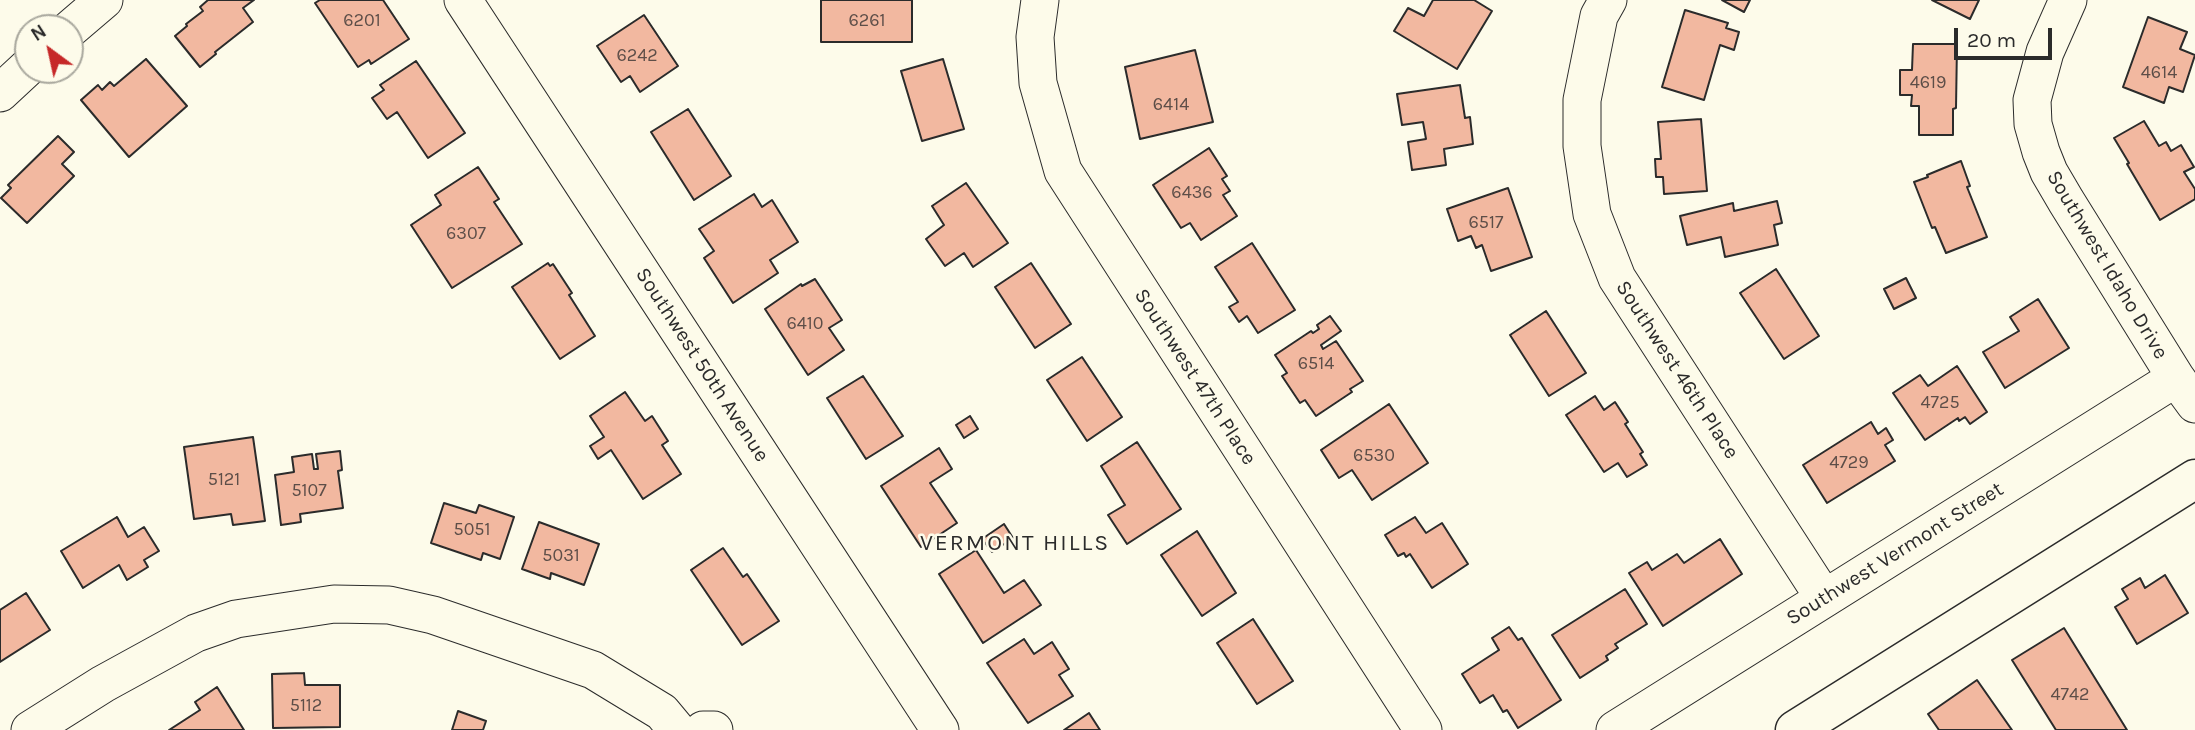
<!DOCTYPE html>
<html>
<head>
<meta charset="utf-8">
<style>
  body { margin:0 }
  #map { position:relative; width:2195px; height:730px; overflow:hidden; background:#fdfbea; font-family:Karla,sans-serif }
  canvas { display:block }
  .north { position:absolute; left:14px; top:14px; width:70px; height:70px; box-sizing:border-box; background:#fdfbea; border:2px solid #a9a89e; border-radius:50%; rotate:327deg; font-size:19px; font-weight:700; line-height:28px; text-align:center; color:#2b2b2b }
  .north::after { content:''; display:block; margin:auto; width:24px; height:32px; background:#c62828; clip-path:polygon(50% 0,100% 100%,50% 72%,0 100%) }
  .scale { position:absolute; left:1954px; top:28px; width:98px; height:32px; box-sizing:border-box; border:4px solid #2b2b2b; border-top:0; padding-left:9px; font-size:21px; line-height:24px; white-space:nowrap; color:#2b2b2b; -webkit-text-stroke:5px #fdfbea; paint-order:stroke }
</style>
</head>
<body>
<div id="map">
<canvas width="2195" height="730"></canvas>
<div class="north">N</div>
<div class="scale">20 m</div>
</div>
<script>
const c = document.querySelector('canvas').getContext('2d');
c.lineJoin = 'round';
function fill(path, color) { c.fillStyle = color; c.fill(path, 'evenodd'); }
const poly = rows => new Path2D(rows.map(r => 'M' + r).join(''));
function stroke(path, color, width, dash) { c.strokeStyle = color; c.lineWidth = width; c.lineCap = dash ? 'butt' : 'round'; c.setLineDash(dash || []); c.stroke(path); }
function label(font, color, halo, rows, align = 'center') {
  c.font = font + ' Karla,sans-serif'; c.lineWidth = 5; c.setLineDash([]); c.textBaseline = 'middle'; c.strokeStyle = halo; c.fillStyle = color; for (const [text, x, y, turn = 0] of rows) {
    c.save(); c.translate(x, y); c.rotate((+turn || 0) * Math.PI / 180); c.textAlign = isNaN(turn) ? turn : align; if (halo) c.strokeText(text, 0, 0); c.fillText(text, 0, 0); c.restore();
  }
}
const building = poly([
  [208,0,254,0,243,8,253,22,215,52,216,54,200,67,175,36,187,26,186,24,203,11,200,7,208,0],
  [320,0,383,0,409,39,371,64,369,60,358,67,315,3,320,0],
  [821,0,912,0,912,42,821,42,821,0],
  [1433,0,1474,0,1492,11,1457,69,1394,31,1408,8,1424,16,1433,0],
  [1722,0,1750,0,1744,12,1722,0],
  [1932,0,1979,0,1970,19,1932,0],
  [1685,10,1728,23,1726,28,1739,32,1734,50,1720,45,1704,100,1662,87,1685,10],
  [644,15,678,66,640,92,630,76,621,82,597,46,644,15],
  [2148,17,2187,32,2180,49,2195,55,2183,92,2169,87,2164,103,2123,87,2148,17],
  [1913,44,1957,44,1956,108,1953,109,1953,135,1919,135,1919,106,1911,106,1912,95,1900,95,1900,70,1912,70,1913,44],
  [1195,50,1213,122,1140,139,1125,67,1195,50],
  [146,59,187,106,129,157,81,100,98,85,102,90,110,82,114,86,146,59],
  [943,59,964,129,922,141,901,71,943,59],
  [416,61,465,133,428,158,397,112,387,119,372,98,384,90,380,85,416,61],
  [1460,85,1465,118,1470,117,1473,144,1444,149,1446,165,1412,170,1408,142,1426,139,1423,122,1402,125,1397,94,1460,85],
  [688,109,731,176,694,200,651,132,688,109],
  [1701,119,1707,191,1664,194,1663,177,1656,177,1655,159,1661,159,1658,122,1701,119],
  [2144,121,2159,146,2166,142,2171,151,2181,145,2194,167,2184,172,2195,189,2195,199,2160,220,2127,164,2129,163,2114,138,2144,121],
  [58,136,74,152,62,164,74,176,27,223,1,198,11,188,8,185,58,136],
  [1209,148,1227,176,1222,179,1230,191,1223,195,1237,216,1201,240,1190,223,1181,228,1153,185,1209,148],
  [1961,161,1970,186,1967,187,1987,237,1946,253,1935,227,1932,228,1914,182,1928,177,1927,175,1961,161],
  [478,167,499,199,494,202,522,244,452,288,411,225,441,205,435,195,478,167],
  [966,183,1008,243,973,267,964,253,945,266,926,239,944,225,932,206,966,183],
  [1508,188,1532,257,1491,271,1482,245,1476,248,1471,236,1458,241,1447,209,1508,188],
  [754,194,762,207,772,200,798,242,770,260,778,273,733,303,704,258,714,251,699,229,754,194],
  [1777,201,1782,223,1774,225,1778,245,1725,257,1721,237,1687,245,1680,216,1733,203,1734,211,1777,201],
  [1252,243,1295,310,1258,333,1247,316,1239,322,1229,307,1238,302,1215,267,1252,243],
  [548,263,550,266,553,264,572,293,569,295,595,336,560,359,512,287,548,263],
  [1031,263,1071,324,1035,348,995,287,1031,263],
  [1776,269,1819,336,1784,359,1740,293,1776,269],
  [1906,278,1916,298,1894,309,1884,289,1906,278],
  [815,279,842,320,829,328,844,350,808,375,765,309,801,284,802,286,815,279],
  [2038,299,2069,348,2005,388,1983,352,2019,331,2010,317,2038,299],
  [1546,311,1586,373,1549,396,1510,335,1546,311],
  [1330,316,1341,331,1321,345,1323,349,1336,341,1363,381,1350,389,1352,392,1316,416,1305,400,1300,403,1282,376,1287,373,1275,355,1311,331,1313,333,1319,329,1317,325,1330,316],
  [1082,357,1122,417,1087,441,1047,380,1082,357],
  [1957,366,1987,412,1970,424,1965,417,1959,421,1958,418,1925,440,1893,393,1920,375,1928,386,1957,366],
  [863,376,903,436,866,459,827,398,863,376],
  [625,392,645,421,652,416,668,441,662,445,681,474,643,499,611,450,598,459,590,446,604,437,590,416,625,392],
  [1595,396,1604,410,1615,402,1628,422,1625,424,1643,452,1640,454,1647,465,1627,477,1618,463,1604,472,1566,415,1595,396],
  [1389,404,1428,463,1372,500,1352,470,1339,478,1321,450,1389,404],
  [970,416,978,429,964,438,956,425,970,416],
  [1871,422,1878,434,1886,428,1893,440,1885,445,1895,461,1827,503,1803,465,1871,422],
  [253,437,265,521,233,525,231,514,194,519,184,447,253,437],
  [1137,442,1181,509,1127,544,1108,515,1125,505,1101,466,1137,442],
  [939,448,952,469,930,483,957,523,921,547,881,486,939,448],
  [340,451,342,470,338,471,343,508,300,514,301,522,281,525,275,475,294,472,292,457,312,454,314,469,318,469,316,454,340,451],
  [444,503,476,513,479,505,514,517,500,559,483,553,481,560,431,543,444,503],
  [117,517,128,537,144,527,159,551,144,560,148,567,127,580,119,565,83,588,61,551,117,517],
  [1415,517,1426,533,1442,523,1468,564,1432,588,1410,554,1406,557,1404,553,1398,556,1385,535,1415,517],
  [539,522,599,544,584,585,551,573,550,579,522,569,539,522],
  [1004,524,1013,538,992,552,982,539,1004,524],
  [1197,531,1236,593,1202,616,1161,555,1197,531],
  [1720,539,1742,574,1663,626,1629,573,1647,562,1652,570,1677,554,1684,563,1720,539],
  [723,548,743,577,747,574,779,621,742,645,691,570,723,548],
  [976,550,1004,593,1024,580,1041,605,983,643,939,574,976,550],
  [2165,575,2188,613,2137,644,2115,607,2128,599,2122,589,2140,578,2145,588,2165,575],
  [1625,589,1647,624,1615,644,1618,648,1606,656,1608,660,1580,678,1552,635,1625,589],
  [26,593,50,630,0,662,0,610,26,593],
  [1253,619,1293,681,1257,704,1217,643,1253,619],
  [1509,627,1518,640,1522,638,1561,700,1518,728,1507,710,1503,712,1493,695,1480,703,1462,674,1499,650,1492,638,1509,627],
  [2064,628,2127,730,2056,730,2012,660,2064,628],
  [1024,639,1034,654,1052,642,1069,669,1059,675,1073,696,1028,723,987,663,1024,639],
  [304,673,305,685,340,685,340,727,273,728,272,674,304,673],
  [1977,680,2012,730,1939,730,1928,714,1977,680],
  [217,687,244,730,169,730,200,710,195,702,217,687],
  [458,711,486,721,483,730,452,730,458,711],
  [1089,713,1100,730,1064,730,1089,713]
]);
fill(building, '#f2b8a0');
stroke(building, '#2b2b2b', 2);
const minor = poly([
  [463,0,940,730],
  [1040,0,1035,37,1038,83,1063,171,1423,730],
  [1608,0,1599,16,1582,100,1582,146,1592,214,1617,278,1824,598],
  [2068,0,2045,52,2032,100,2033,124,2041,152,2049,172,2066,201,2176,378,2195,404],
  [70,29,104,0],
  [0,93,28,67],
  [30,730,103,684,196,633,236,619,334,604,389,605,433,615,593,670,662,712,677,730],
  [703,730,714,730],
  [1615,730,2176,378]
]);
const major = poly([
  [1795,730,2195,479]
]);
stroke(minor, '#2b2b2b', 39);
stroke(major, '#2b2b2b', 41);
stroke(minor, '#fdfbea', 37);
stroke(major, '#fdfbea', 38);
label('18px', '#5d4e48', null, [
  ["6201",362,21],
  ["6261",867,21],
  ["6242",637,56],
  ["4614",2159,73],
  ["4619",1928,83],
  ["6414",1171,105],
  ["6436",1192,193],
  ["6517",1486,223],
  ["6307",466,234],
  ["6410",805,324],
  ["6514",1316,364],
  ["4725",1940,403],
  ["6530",1374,456],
  ["4729",1849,463],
  ["5121",224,480],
  ["5107",309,491],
  ["5051",472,530],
  ["5031",561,556],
  ["4742",2070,695],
  ["5112",306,706]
]);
label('21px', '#2b2b2b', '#fdfbea', [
  ["Southwest Idaho Drive",2107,265,59],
  ["Southwest 50th Avenue",702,365,57],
  ["Southwest 46th Place",1677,370,57],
  ["Southwest 47th Place",1195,377,57],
  ["Southwest Vermont Street",1895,554,-32]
]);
c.letterSpacing = '2px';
label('23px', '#2b2b2b', '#fdfbea', [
  ["VERMONT HILLS",1015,543]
]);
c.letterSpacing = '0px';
</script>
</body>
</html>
